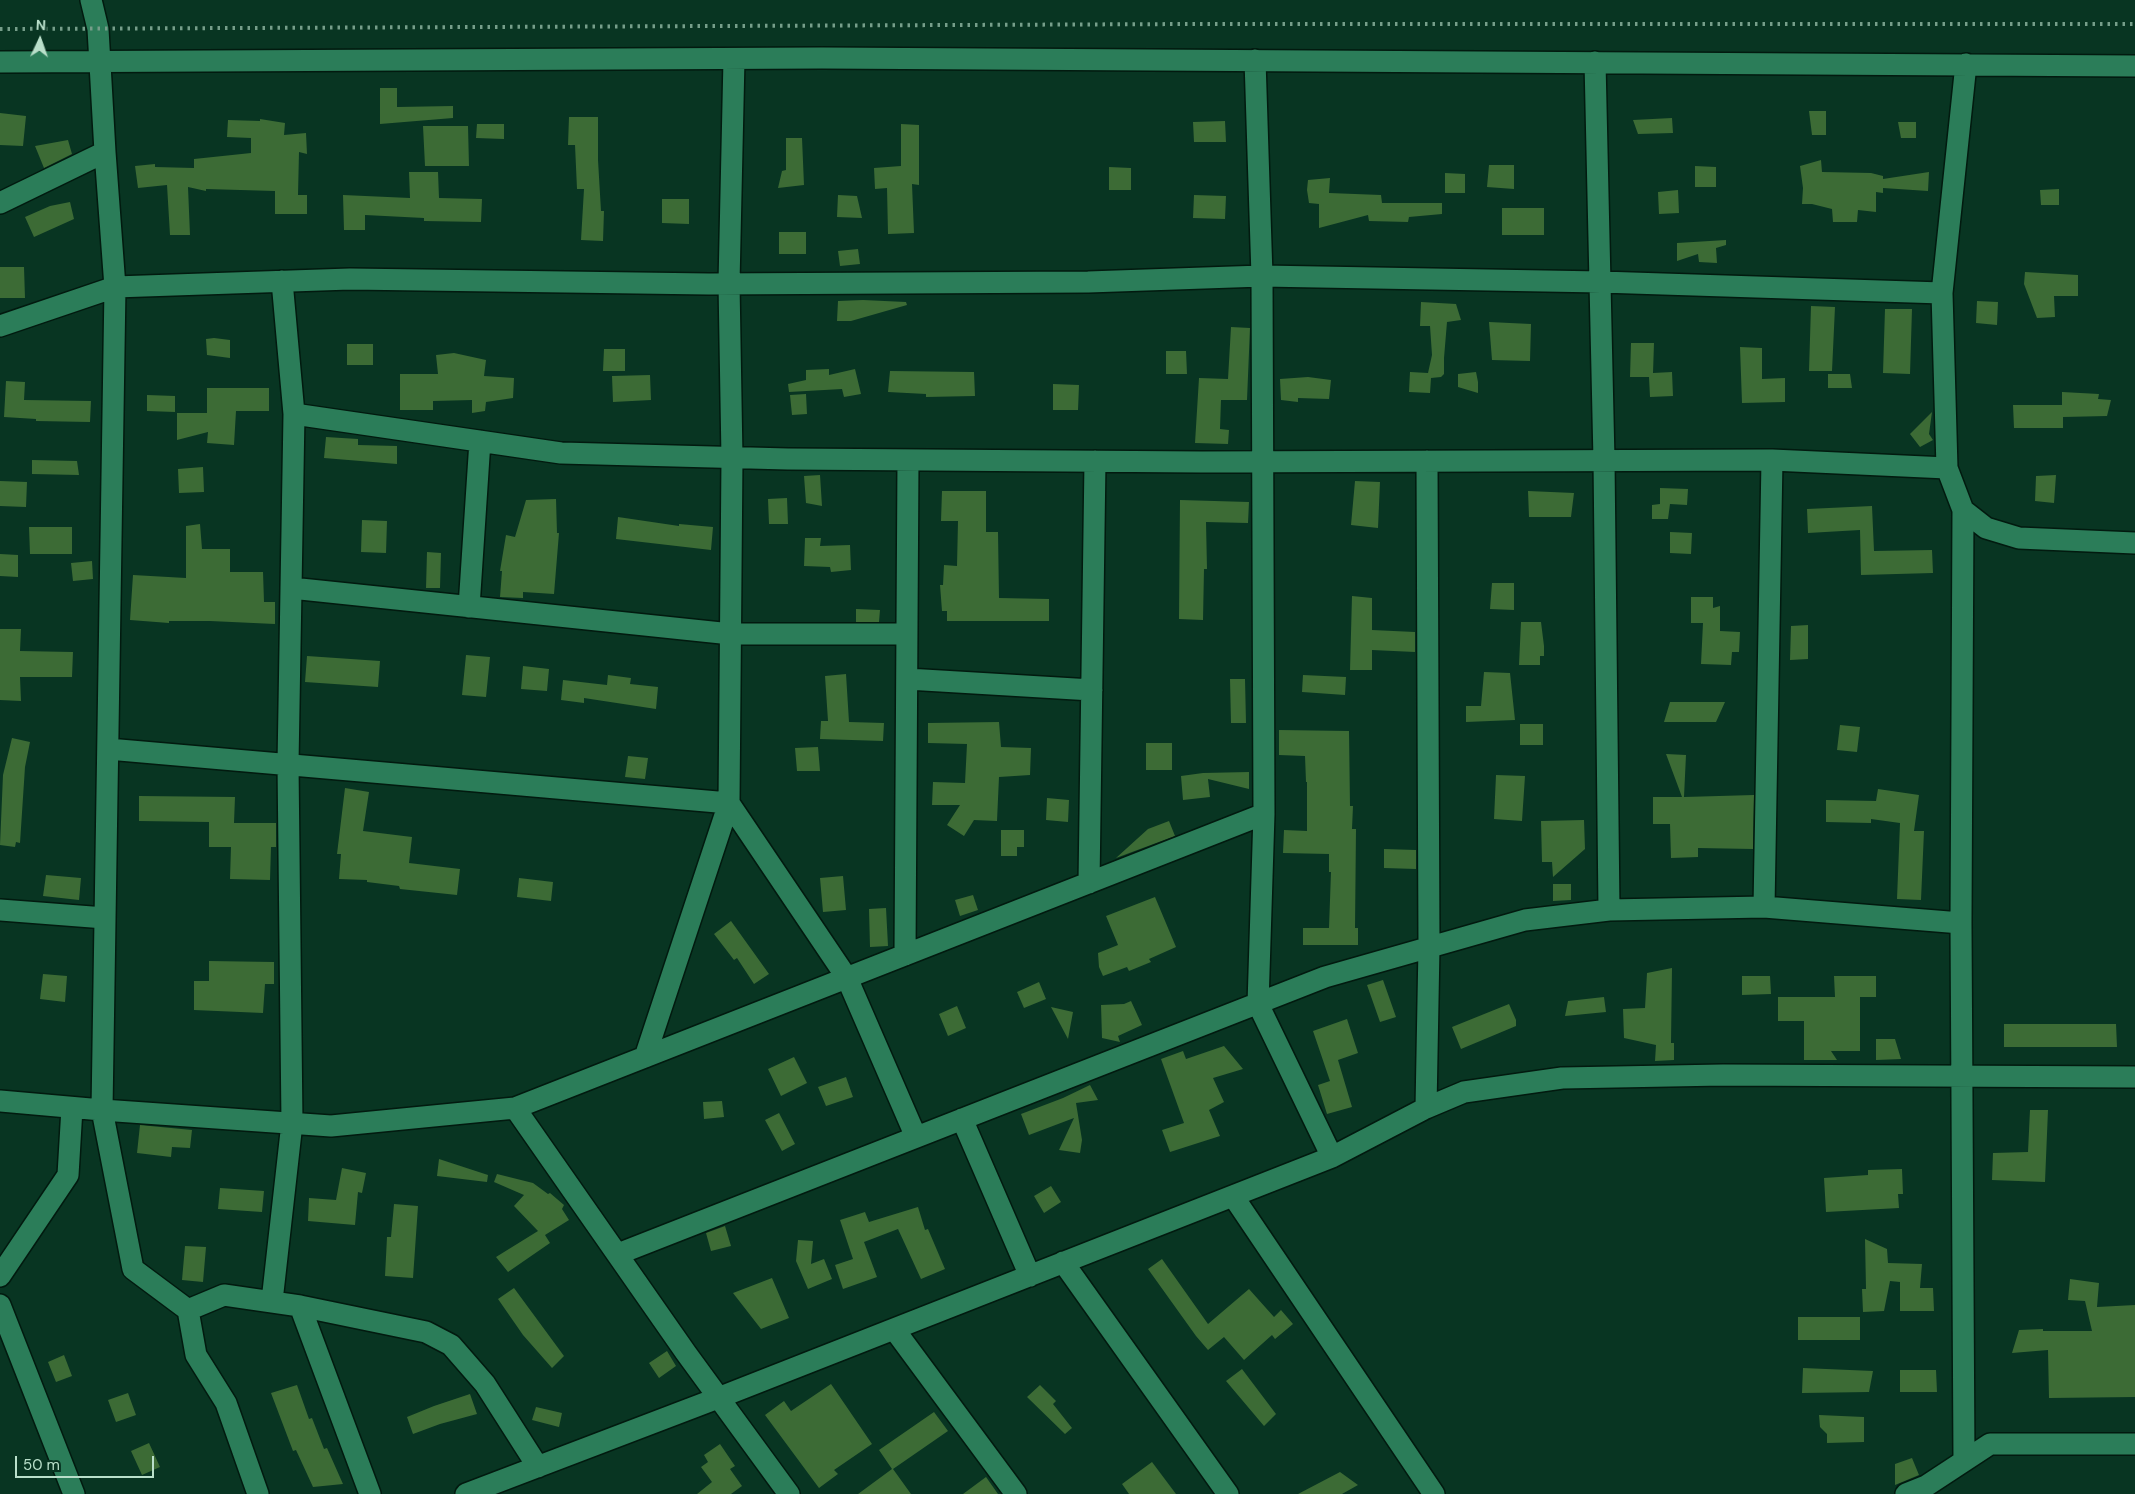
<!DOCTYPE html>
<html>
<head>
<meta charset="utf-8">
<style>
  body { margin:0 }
  #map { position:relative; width:2135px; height:1494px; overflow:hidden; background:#083522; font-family:"DM Sans",sans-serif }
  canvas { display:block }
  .north { position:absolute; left:15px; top:15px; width:50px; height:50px; -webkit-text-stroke:4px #083522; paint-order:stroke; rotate:3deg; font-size:14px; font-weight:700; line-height:20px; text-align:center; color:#b9dfca }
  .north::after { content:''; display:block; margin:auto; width:18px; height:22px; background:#b9dfca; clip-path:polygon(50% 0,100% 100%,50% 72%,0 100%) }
  .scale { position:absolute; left:15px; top:1456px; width:139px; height:22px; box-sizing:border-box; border:2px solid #b9dfca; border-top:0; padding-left:6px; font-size:15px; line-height:18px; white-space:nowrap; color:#b9dfca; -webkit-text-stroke:4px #083522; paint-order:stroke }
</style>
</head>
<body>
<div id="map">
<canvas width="2135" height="1494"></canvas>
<div class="north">N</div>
<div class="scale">50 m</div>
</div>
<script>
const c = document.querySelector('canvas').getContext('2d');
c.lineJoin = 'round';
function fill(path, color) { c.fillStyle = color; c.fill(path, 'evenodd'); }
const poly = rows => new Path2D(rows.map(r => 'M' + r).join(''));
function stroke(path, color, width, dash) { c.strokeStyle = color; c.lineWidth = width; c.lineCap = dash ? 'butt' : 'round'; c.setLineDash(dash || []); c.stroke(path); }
fill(poly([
  [380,88,397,88,397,107,453,106,453,118,380,124],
  [1809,111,1826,111,1826,135,1812,135],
  [0,113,26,116,23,146,0,145],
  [569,117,598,117,598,160,601,211,604,211,603,241,581,240,584,189,577,189,575,145,568,145],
  [1672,118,1673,133,1638,134,1633,120],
  [260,119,285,123,284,135,306,133,307,154,299,152,298,195,307,195,307,214,275,214,275,191,206,189,206,191,188,187,190,235,170,235,167,185,138,188,135,166,155,164,155,167,194,168,194,159,251,153,251,138,227,137,228,120,260,121],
  [1225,121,1226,142,1194,142,1193,122],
  [1898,122,1916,122,1916,138,1901,138],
  [477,124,504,124,504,139,476,138],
  [901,124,919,125,919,185,912,184,914,233,888,234,887,188,875,189,874,168,901,166],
  [423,126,468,126,469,166,425,166],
  [786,138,802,138,804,185,778,188,782,171,786,170],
  [68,140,72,154,44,168,35,146],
  [1821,160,1822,172,1871,173,1883,176,1883,179,1929,172,1928,191,1883,188,1883,193,1876,192,1876,212,1858,210,1857,222,1833,222,1832,209,1812,204,1802,204,1803,188,1800,166],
  [1489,165,1514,165,1514,189,1487,187],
  [1695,166,1716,167,1716,187,1695,187],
  [1109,167,1131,168,1131,190,1109,190],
  [409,172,438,172,439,198,482,199,481,222,424,221,424,218,365,215,365,230,344,230,343,195,410,198],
  [1445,173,1465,174,1465,193,1445,193],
  [1330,178,1329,193,1381,195,1382,203,1442,203,1442,214,1409,217,1408,222,1369,221,1368,215,1319,228,1319,204,1309,203,1307,190,1308,180],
  [2059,189,2059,205,2041,205,2040,190],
  [1678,190,1679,213,1659,214,1658,192],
  [838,195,857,196,862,218,837,217],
  [1194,195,1226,196,1225,219,1193,218],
  [662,199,689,199,689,224,662,223],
  [70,202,74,219,34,237,25,217,50,206],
  [1502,208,1544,208,1544,235,1502,235],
  [779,232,806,232,806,254,779,254],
  [1726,240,1726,245,1716,248,1717,263,1699,262,1698,254,1677,261,1677,243],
  [858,249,860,264,840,266,838,251],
  [0,267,24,267,25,298,0,298],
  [2025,272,2078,275,2078,296,2054,296,2055,317,2037,318,2024,284],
  [863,300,906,302,907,305,851,321,837,321,838,301],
  [1977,301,1998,302,1997,325,1976,323],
  [1421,302,1456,304,1461,320,1447,322,1444,358,1444,374,1441,377,1431,378,1430,393,1409,392,1410,372,1428,373,1432,355,1430,326,1420,326],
  [1811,306,1835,307,1832,371,1809,371],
  [1885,309,1912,309,1910,374,1883,373],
  [1489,322,1531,324,1530,361,1492,360],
  [1231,327,1250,328,1247,400,1221,400,1220,429,1229,430,1228,444,1195,443,1199,378,1228,379],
  [214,338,230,340,230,358,207,355,206,339],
  [1631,343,1654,343,1653,373,1672,372,1673,396,1650,397,1649,377,1630,377],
  [347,344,373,344,373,365,347,365],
  [1740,347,1762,348,1762,379,1785,378,1785,402,1742,403],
  [604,349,625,349,625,371,603,371],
  [1166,351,1186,351,1187,374,1166,374],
  [454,353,486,360,484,376,514,378,513,398,486,402,485,411,472,413,472,400,433,401,433,410,400,410,400,374,438,374,436,355],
  [829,369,829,375,855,369,861,394,844,397,842,389,789,392,788,384,806,380,806,370],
  [890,371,974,372,975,396,926,397,926,394,888,392],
  [1476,372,1478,382,1478,393,1458,387,1458,374],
  [1828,374,1850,374,1852,388,1828,388],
  [650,375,651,400,613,402,612,376],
  [1308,377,1331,380,1329,399,1298,398,1298,402,1281,400,1280,379],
  [6,381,25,382,24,400,91,401,90,422,36,421,36,419,4,417],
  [1053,384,1079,385,1078,410,1053,410],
  [207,388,269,388,269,411,236,411,234,445,207,443,208,432,177,440,177,413,207,413],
  [2062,392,2099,394,2098,399,2111,400,2107,416,2063,417,2063,428,2014,428,2013,405,2062,405],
  [806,394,807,414,792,415,790,395],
  [147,395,175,396,175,412,147,411],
  [1932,412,1929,434,1933,440,1920,447,1910,434],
  [326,437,358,439,358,445,397,446,397,464,324,458],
  [32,460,77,461,79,475,32,474],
  [203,467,204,492,179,493,178,469],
  [820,475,822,506,806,503,804,476],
  [2056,475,2054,503,2035,501,2036,476],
  [0,481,27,482,26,507,0,506],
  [1355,481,1380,482,1378,528,1351,525],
  [1660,488,1688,489,1687,505,1670,504,1668,519,1652,519,1652,505,1660,504],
  [942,491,986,491,986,532,998,532,999,598,1049,599,1049,621,947,621,947,611,942,611,940,585,943,585,944,565,957,566,958,521,941,521],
  [1528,491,1574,493,1571,517,1529,517],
  [787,498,788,524,769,524,768,499],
  [556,499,557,533,559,533,554,594,523,592,523,598,500,597,502,571,500,571,506,535,515,537,526,500],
  [1180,500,1249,502,1248,523,1206,522,1207,569,1204,569,1203,620,1179,619],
  [1872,506,1874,551,1932,550,1933,573,1861,575,1860,530,1808,533,1807,509],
  [618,517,679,526,679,524,713,527,711,550,616,539],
  [362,520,387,521,386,553,361,552],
  [200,524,202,549,230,549,230,572,263,572,264,602,275,602,275,624,210,621,169,621,169,623,130,620,133,575,186,578,186,526],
  [29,527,72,527,72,554,30,554],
  [1670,532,1692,533,1691,554,1670,553],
  [805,538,821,538,820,546,850,545,851,570,831,572,830,567,804,566],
  [427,552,441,553,440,588,426,588],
  [0,554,18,555,18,577,0,576],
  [92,561,93,579,73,581,71,563],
  [1492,583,1514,583,1514,610,1490,609],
  [1352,596,1372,598,1372,630,1415,632,1415,652,1372,650,1372,670,1350,670],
  [1691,597,1713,597,1713,608,1720,606,1720,631,1740,632,1739,652,1732,652,1731,665,1701,664,1703,623,1691,623],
  [856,609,880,610,879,622,856,622],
  [1521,622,1541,622,1544,646,1544,656,1540,656,1540,665,1519,665],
  [1808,625,1808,659,1790,660,1791,626],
  [0,629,21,629,20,651,73,652,72,677,20,677,21,701,0,700],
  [466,655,490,657,486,697,462,695],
  [307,656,380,661,378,687,305,682],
  [523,666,549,669,547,691,521,689],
  [1484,672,1510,673,1515,720,1466,722,1466,706,1481,706],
  [846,674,849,722,884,723,883,741,820,739,821,721,828,721,825,676],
  [608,675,631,678,630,684,658,687,656,709,584,698,584,703,561,700,563,680,607,685],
  [1303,675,1346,677,1345,695,1302,692],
  [1230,679,1245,679,1246,723,1231,723],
  [1670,702,1725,702,1716,722,1664,722],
  [999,722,1001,747,1031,748,1030,775,999,777,997,821,974,820,964,836,947,825,960,805,932,805,933,782,965,783,967,744,928,743,928,723],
  [1520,724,1543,724,1543,745,1520,745],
  [1840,725,1860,727,1857,752,1837,750],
  [1279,730,1349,731,1350,806,1353,806,1352,829,1356,829,1355,928,1358,928,1358,945,1303,945,1303,928,1329,928,1331,872,1329,872,1329,854,1283,853,1284,830,1307,831,1307,782,1306,782,1305,756,1279,755],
  [12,738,30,742,25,767,20,843,16,842,15,847,0,845,3,775],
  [1146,743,1172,743,1172,770,1146,770],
  [818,747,820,771,797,771,795,748],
  [1666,754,1686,755,1684,797,1754,795,1753,849,1698,848,1698,857,1671,858,1670,824,1653,824,1653,797,1682,797],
  [628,756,648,758,645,779,625,777],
  [1249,772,1249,789,1208,779,1210,797,1183,800,1181,776,1203,773],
  [1496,775,1525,776,1522,821,1494,819],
  [345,788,369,792,363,831,412,837,409,863,460,869,457,895,400,889,399,886,367,882,367,880,339,879,341,854,337,854],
  [1878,789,1919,795,1914,831,1924,831,1921,900,1897,899,1900,823,1871,819,1871,823,1826,822,1826,800,1876,801],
  [139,796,235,797,234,823,276,823,276,847,271,847,270,880,230,879,231,847,209,847,209,822,139,821],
  [1047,798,1069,800,1068,822,1046,820],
  [1584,820,1585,849,1553,877,1552,862,1542,862,1541,821],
  [1169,821,1175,836,1116,858,1148,829],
  [1001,830,1024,830,1024,847,1017,847,1017,856,1001,856],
  [1384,849,1416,850,1416,869,1384,868],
  [46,875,81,878,79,900,43,896],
  [843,876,846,910,823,912,820,878],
  [519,878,553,882,551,901,517,897],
  [1553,884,1571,884,1571,900,1553,901],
  [973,895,978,910,960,916,955,900],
  [1155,897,1176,947,1149,959,1151,962,1129,971,1127,967,1103,976,1099,967,1098,953,1118,945,1106,916],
  [886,908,888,946,870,947,869,909],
  [731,921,769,974,754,984,737,958,734,960,714,934],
  [209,961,274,962,274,984,265,984,263,1013,194,1010,194,981,209,981],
  [1672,968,1671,1043,1674,1043,1674,1060,1655,1061,1656,1045,1624,1038,1623,1009,1645,1008,1647,973],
  [43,974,67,976,65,1002,40,999],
  [1742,976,1770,976,1771,994,1742,995],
  [1834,976,1876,976,1876,997,1860,997,1860,1051,1831,1051,1837,1060,1804,1060,1804,1021,1778,1021,1778,997,1835,997],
  [1383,980,1396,1017,1380,1022,1367,985],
  [1039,982,1046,999,1024,1008,1017,992],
  [1604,997,1606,1012,1565,1016,1568,1001],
  [1131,1001,1142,1025,1118,1036,1120,1042,1102,1038,1101,1005,1124,1004],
  [1509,1004,1516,1020,1516,1026,1461,1049,1452,1027],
  [957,1006,966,1028,948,1036,939,1014],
  [1051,1007,1073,1012,1068,1039],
  [1347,1019,1358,1053,1338,1060,1352,1107,1327,1114,1318,1085,1330,1081,1313,1031],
  [2004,1024,2116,1024,2117,1047,2004,1047],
  [1876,1039,1895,1039,1901,1059,1876,1060],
  [1224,1046,1243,1069,1213,1078,1224,1102,1209,1110,1220,1136,1170,1152,1162,1130,1184,1123,1161,1059,1183,1051,1186,1059],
  [794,1057,807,1083,781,1096,768,1069],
  [846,1077,853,1097,826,1106,818,1087],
  [1090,1085,1098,1100,1076,1103,1082,1140,1080,1153,1059,1150,1074,1118,1029,1135,1021,1114,1063,1098],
  [722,1101,724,1117,704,1119,703,1102],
  [2030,1110,2048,1110,2045,1182,1992,1180,1993,1153,2028,1152],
  [779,1113,795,1144,782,1151,765,1120],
  [140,1125,192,1130,190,1148,172,1147,171,1157,137,1153],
  [439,1159,488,1175,487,1182,437,1176],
  [342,1168,366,1173,362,1193,358,1192,355,1225,308,1221,309,1198,336,1200],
  [1902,1169,1903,1194,1898,1194,1899,1208,1826,1212,1824,1178,1868,1175,1868,1170],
  [497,1174,533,1183,548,1194,550,1193,564,1205,562,1209,569,1220,545,1235,550,1243,508,1272,496,1257,538,1231,514,1206,524,1195,494,1182],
  [1051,1186,1061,1202,1044,1213,1034,1196],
  [220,1188,264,1191,262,1212,218,1209],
  [394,1204,418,1206,413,1278,385,1276,387,1237,391,1237],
  [918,1207,925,1230,928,1229,945,1269,921,1279,898,1229,864,1242,877,1277,843,1289,835,1265,853,1259,840,1220,865,1212,869,1222],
  [725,1226,731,1246,711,1251,706,1233],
  [1865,1239,1887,1249,1888,1263,1922,1264,1920,1288,1933,1288,1934,1311,1900,1311,1900,1282,1890,1281,1884,1311,1863,1312,1862,1289,1866,1289],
  [798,1240,813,1241,811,1264,824,1259,832,1279,808,1289,796,1261],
  [185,1246,206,1247,203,1282,182,1280],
  [1162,1259,1208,1324,1249,1289,1274,1317,1281,1310,1293,1324,1275,1339,1272,1335,1244,1360,1224,1337,1208,1350,1196,1336,1148,1269],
  [772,1278,789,1318,761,1329,733,1293],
  [2070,1279,2099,1283,2097,1307,2135,1305,2135,1397,2049,1398,2048,1350,2012,1353,2019,1330,2043,1329,2043,1331,2092,1331,2085,1301,2068,1300],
  [514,1288,564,1356,552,1368,523,1335,498,1299],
  [1798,1317,1860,1317,1860,1340,1798,1340],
  [667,1351,676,1366,659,1378,649,1363],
  [64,1355,72,1376,56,1382,48,1362],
  [1803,1368,1873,1371,1869,1392,1802,1393],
  [1242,1369,1276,1414,1264,1426,1226,1381],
  [1900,1370,1936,1370,1937,1392,1900,1392],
  [831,1384,872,1444,834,1470,838,1474,819,1488,765,1415,784,1401,791,1411],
  [297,1385,309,1419,312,1418,324,1449,327,1448,343,1484,313,1487,296,1450,293,1451,271,1393],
  [1040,1385,1056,1401,1053,1404,1072,1428,1065,1434,1027,1397],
  [128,1393,136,1415,116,1422,108,1400],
  [470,1394,477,1414,440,1424,413,1434,407,1417,434,1406],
  [536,1407,562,1413,559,1427,532,1420],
  [934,1412,948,1431,893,1469,911,1494,858,1494,892,1469,879,1450],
  [1819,1415,1864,1417,1864,1442,1827,1443,1827,1434,1820,1427],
  [149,1443,160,1467,142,1475,131,1451],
  [720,1444,735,1466,730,1469,742,1486,731,1494,697,1494,712,1482,701,1467,708,1462,704,1455],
  [1912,1458,1919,1475,1895,1485,1895,1464],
  [1152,1462,1176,1494,1129,1494,1122,1484],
  [1340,1472,1358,1485,1342,1494,1298,1494],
  [986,1477,998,1494,963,1494]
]), '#3c6b35');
const minor = poly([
  [91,0,98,29,105,152,115,287,102,1110,133,1269,188,1310,196,1355,226,1403,258,1494],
  [1255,60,1262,276,1264,814,1258,1004,1332,1157],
  [0,62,822,58,2135,66],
  [1595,62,1604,460,1609,910],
  [1966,64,1942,293,1947,468,1963,510,1986,528,2019,538,2135,543],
  [0,203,105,152],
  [282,281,294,414,561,453,788,459,1202,462,1772,460,1947,468],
  [0,326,115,287,350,279,709,284,1088,282,1262,276,1601,282,1942,293],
  [1963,510,1961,923,1964,1461],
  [291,588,731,634,907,634],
  [469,607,480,441],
  [907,679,1092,690],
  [108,749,729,803,847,978,916,1137],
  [1089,883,1095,461],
  [1764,907,1772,460],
  [0,910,105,918],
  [905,955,908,460],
  [645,1057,729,803,732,458,729,283,734,59],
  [0,1101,102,1110,331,1126,515,1108,686,1353,789,1494],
  [515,1108,1264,814],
  [1426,1108,1429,947,1427,461],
  [962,1119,1030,1276],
  [1233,1196,1434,1494],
  [618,1254,1325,977,1525,920,1609,910,1764,907,1961,923],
  [1063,1262,1228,1494],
  [0,1276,68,1175,72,1108],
  [272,1301,292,1123,288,764,294,414],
  [0,1305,74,1494],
  [300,1306,426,1332,451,1345,485,1384,538,1467],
  [188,1310,224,1295,300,1306,370,1494],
  [894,1329,1016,1494],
  [466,1494,718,1398,1332,1157,1426,1108,1464,1092,1562,1078,1723,1075,2135,1077],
  [1906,1494,1926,1486,1990,1444,2135,1444]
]);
stroke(minor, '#021a0f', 24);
stroke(minor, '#2b7d59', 21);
stroke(poly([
  [0,29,1193,24,2135,24]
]), '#769e8a', 4, [2.5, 5]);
</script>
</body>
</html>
